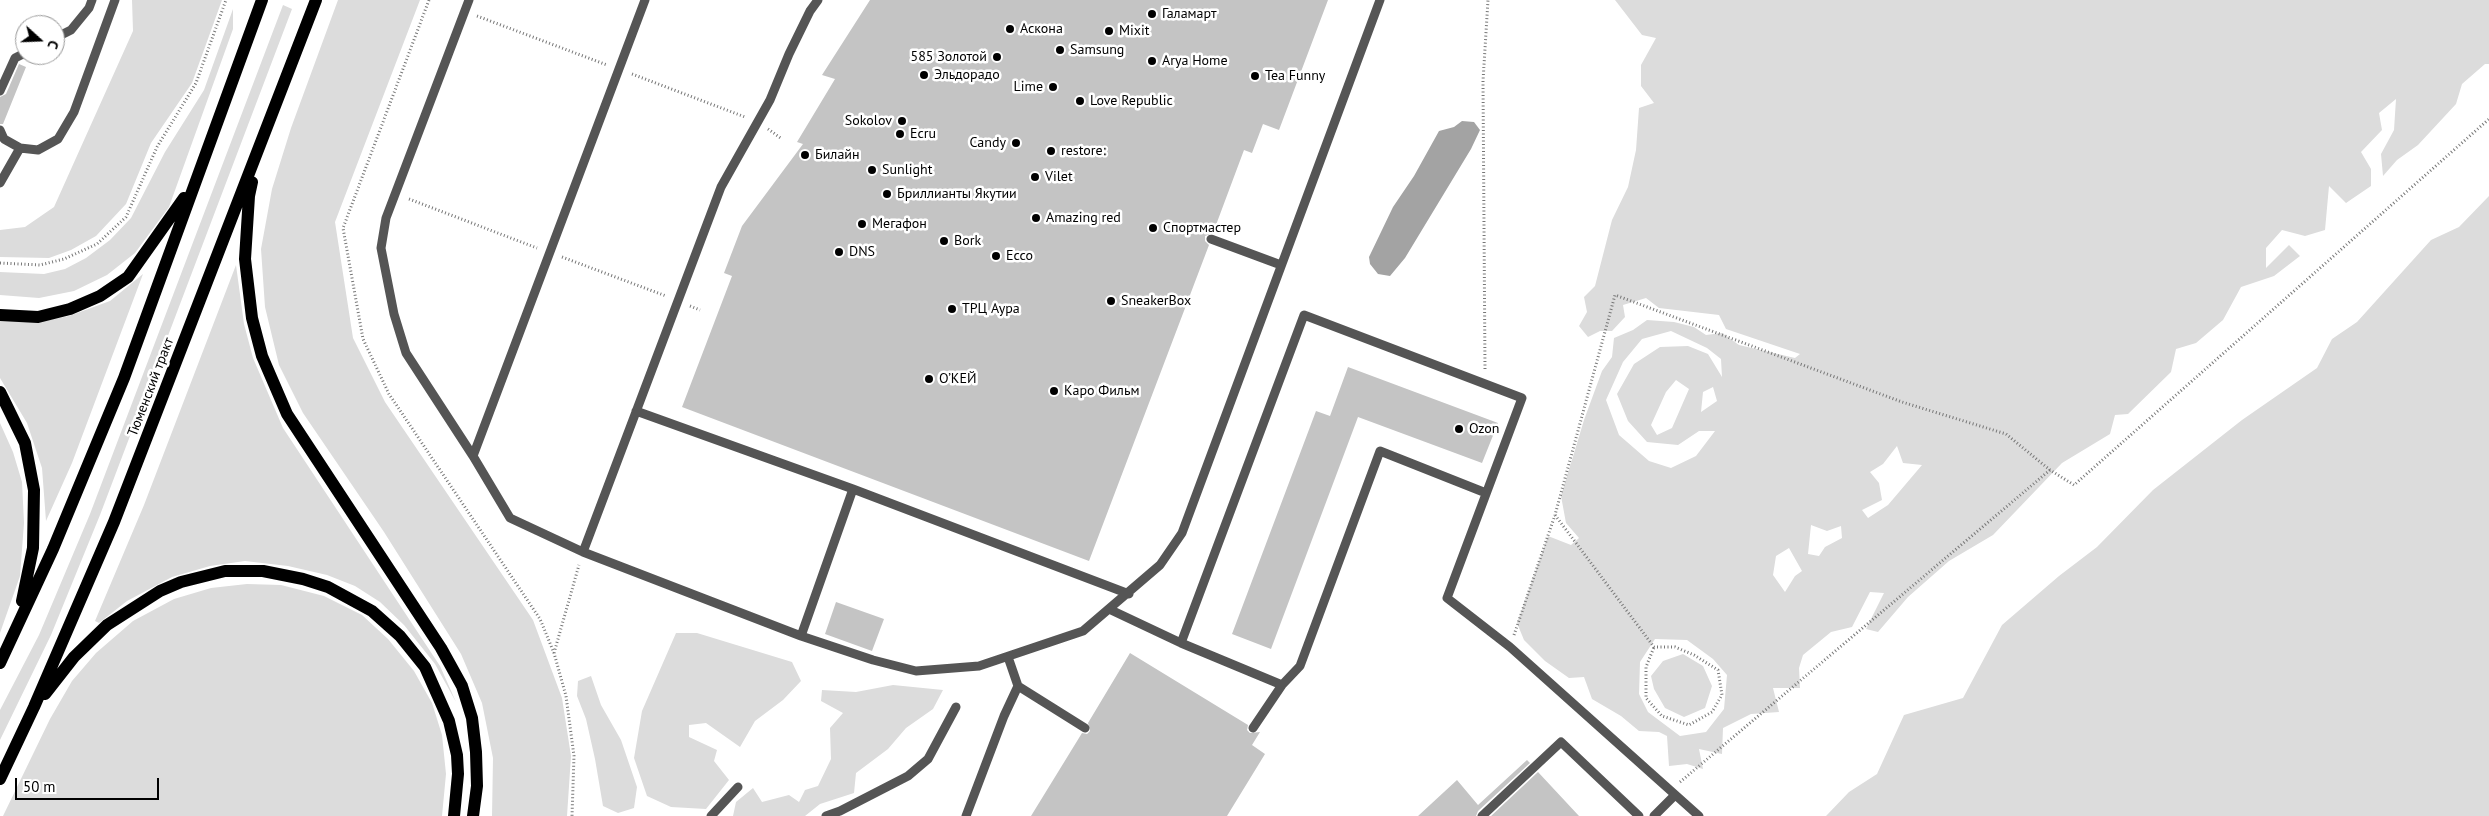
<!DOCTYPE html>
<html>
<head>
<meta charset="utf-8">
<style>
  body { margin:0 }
  #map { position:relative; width:2489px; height:816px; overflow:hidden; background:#fff; font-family:"PT Sans",sans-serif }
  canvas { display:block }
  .north { position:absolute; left:15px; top:15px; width:50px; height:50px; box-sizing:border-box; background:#fff; border:1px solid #999; border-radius:50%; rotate:110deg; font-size:14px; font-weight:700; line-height:20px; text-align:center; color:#000 }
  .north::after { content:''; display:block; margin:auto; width:18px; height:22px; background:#000; clip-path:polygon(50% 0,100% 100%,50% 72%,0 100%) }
  .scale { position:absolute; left:15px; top:778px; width:144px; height:22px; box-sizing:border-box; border:2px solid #000; border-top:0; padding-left:6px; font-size:15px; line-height:18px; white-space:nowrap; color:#000; -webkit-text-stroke:4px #fff; paint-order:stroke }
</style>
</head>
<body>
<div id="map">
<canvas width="2489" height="816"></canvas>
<div class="north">С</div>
<div class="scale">50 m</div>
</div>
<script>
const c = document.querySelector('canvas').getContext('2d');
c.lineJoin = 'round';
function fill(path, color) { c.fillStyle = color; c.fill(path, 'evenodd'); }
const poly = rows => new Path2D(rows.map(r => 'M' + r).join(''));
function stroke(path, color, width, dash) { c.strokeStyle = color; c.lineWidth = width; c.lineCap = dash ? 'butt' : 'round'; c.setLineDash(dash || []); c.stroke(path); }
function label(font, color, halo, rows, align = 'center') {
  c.font = font + ' "PT Sans",sans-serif'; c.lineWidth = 5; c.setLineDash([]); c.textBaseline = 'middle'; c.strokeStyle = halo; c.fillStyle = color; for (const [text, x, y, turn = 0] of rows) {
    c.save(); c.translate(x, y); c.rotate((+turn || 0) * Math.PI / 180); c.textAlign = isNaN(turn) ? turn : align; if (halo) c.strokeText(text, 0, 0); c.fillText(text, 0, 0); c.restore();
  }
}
fill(poly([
  [132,0,222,0,192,83,151,143,126,204,96,236,71,250,49,258,0,257,0,230,25,227,54,207,133,31],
  [338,0,420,0,335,222,353,338,385,402,533,620,562,698,571,756,567,816,492,816,493,758,482,703,461,654,384,532,303,413,279,365,265,307,261,249,272,189,291,128],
  [1615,0,2489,0,2489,64,2485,64,2462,84,2456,104,2418,145,2397,160,2383,176,2381,154,2394,130,2396,99,2379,113,2382,130,2361,152,2371,169,2371,186,2346,203,2329,186,2325,230,2305,236,2282,230,2266,248,2266,268,2289,245,2300,256,2274,276,2241,287,2223,320,2196,343,2176,349,2171,372,2128,414,2115,415,2110,434,2062,463,1993,535,1949,561,1908,597,1878,632,1866,629,1884,593,1870,592,1852,627,1831,632,1803,655,1799,668,1800,688,1773,688,1779,712,1751,714,1723,728,1722,754,1699,749,1703,769,1687,764,1669,766,1667,736,1659,732,1639,731,1621,716,1592,699,1584,677,1569,678,1545,661,1524,640,1517,623,1548,536,1571,545,1579,538,1566,523,1561,496,1584,420,1602,371,1612,357,1614,338,1633,330,1647,320,1674,322,1694,327,1706,335,1722,333,1739,345,1795,358,1800,354,1726,329,1719,315,1659,308,1646,298,1623,305,1625,317,1612,331,1600,331,1588,337,1579,326,1587,312,1584,297,1595,286,1612,220,1628,187,1636,150,1639,108,1654,103,1641,86,1641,65,1656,38,1642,35],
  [1671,331,1707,348,1721,359,1722,377,1708,354,1688,346,1660,347,1634,364,1617,394,1628,421,1647,442,1678,445,1699,431,1715,431,1696,456,1671,468,1649,461,1619,435,1606,400,1623,362,1642,339],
  [1676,380,1689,389,1672,428,1657,435,1651,425,1666,392],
  [1713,387,1717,401,1701,412,1703,392],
  [1897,446,1903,463,1922,465,1888,505,1868,518,1862,510,1882,500,1879,483,1870,472,1883,464],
  [1811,525,1827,531,1841,526,1842,538,1825,547,1819,556,1808,554],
  [1789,548,1802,571,1795,576,1785,592,1773,575,1776,556],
  [1655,639,1687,640,1713,659,1727,675,1724,709,1706,732,1680,736,1648,712,1639,694,1640,662],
  [283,5,292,9,100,515,51,635,0,740,0,710,39,635,90,514],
  [233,9,233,29,169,207,135,253,107,275,74,291,39,298,0,295,0,272,44,274,65,269,86,258,110,240,131,218,165,152,204,90],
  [2489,196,2489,816,1826,816,1849,792,1877,774,1904,715,1963,698,2002,625,2059,576,2097,547,2153,490,2242,420,2317,368,2332,339,2357,322,2431,240,2459,227],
  [236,265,244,324,253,358,283,428,440,666,456,702,435,664,404,625,380,602,355,586,327,575,288,566,245,561,210,566,172,577,127,601,99,623,95,621,144,505],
  [143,274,72,463,46,521,42,468,27,423,0,378,0,320,38,322,69,316,110,301],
  [0,423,13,452,22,482,24,523,20,576,0,633],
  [247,584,281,585,324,596,362,615,388,639,414,671,432,703,442,735,446,774,442,816,3,816,50,719,72,681,96,653,133,621,174,599,211,588],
  [676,633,697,633,792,662,801,681,783,700,755,721,740,747,706,723,689,725,689,737,717,750,714,761,729,780,706,809,671,807,647,796,634,758,642,711],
  [1683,654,1703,666,1712,686,1705,708,1684,717,1665,708,1654,689,1651,676,1663,661],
  [591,676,601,705,621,740,637,787,634,808,618,813,603,806,595,759,586,719,577,696,578,681],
  [893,685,943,690,933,709,906,728,888,749,856,773,854,793,820,804,805,816,733,816,736,802,753,788,762,802,789,795,799,802,805,790,818,786,831,759,830,728,843,713,821,701,822,690,856,692]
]), '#dcdcdc');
fill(poly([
  [1462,121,1474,122,1480,130,1471,149,1405,258,1390,276,1378,274,1370,264,1369,257,1393,207,1414,176,1439,131,1454,127]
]), '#a3a3a3');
fill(poly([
  [870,0,1328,0,1279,130,1263,124,1252,153,1244,150,1213,233,1205,236,1205,241,1209,245,1089,561,682,407,732,276,724,273,742,226,803,144,797,142,835,79,822,75],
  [19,64,26,67,3,124,0,124,0,97,6,94],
  [1348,367,1498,423,1482,463,1358,417,1271,649,1232,634,1316,411,1330,416],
  [836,602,884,619,872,651,825,634],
  [1130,653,1248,725,1247,730,1250,733,1260,732,1252,745,1265,754,1227,816,1031,816,1082,733,1087,734,1090,731,1088,723],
  [1527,760,1530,763,1478,811,1476,816,1418,816,1457,780,1478,805],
  [1538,772,1579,816,1491,816]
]), '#c4c4c4');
stroke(poly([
  [429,0,343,228,363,339,389,394,540,619,554,653,566,696,574,756,572,816],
  [477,16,607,65],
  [632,74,745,117],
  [768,129,782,139],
  [409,199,537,248],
  [562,257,666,296],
  [0,263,40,265,64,259,97,244,126,217,157,147,196,83,226,0],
  [690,306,700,310],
  [1485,369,1483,81,1488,0],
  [1555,515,1654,647,1675,647,1694,655,1718,670,1722,695,1712,712,1689,725,1662,716,1646,698,1646,667,1654,647],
  [1514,635,1555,515,1615,295,1902,402,2006,434,2050,470,2074,485,2489,119],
  [554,653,579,565],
  [1680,782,2050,470]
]), '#777', 3, [1, 2.5]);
stroke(poly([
  [469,0,386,218,381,248,394,314,406,353,473,456,510,518,583,552,801,636,873,660,916,671,979,666,1083,631,1160,565,1182,533,1380,0],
  [55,38,71,30,89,8,92,0],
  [0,91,15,58,25,53],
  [0,130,4,139,20,148,38,150,58,139,74,112,115,0],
  [0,183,20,148],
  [1211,239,1281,265],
  [636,411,853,489,1129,594],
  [473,456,645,0],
  [583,552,721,187,770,100,789,54,810,11,818,0],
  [1111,610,1181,643,1282,685,1300,666,1380,451,1486,493],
  [801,636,853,489],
  [1181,643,1304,315,1522,398,1447,598,1510,647,1699,816],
  [1018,686,1085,728],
  [1253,728,1282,685],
  [711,816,738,787],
  [826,816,840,811,908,776,928,759,956,707],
  [966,816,1004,716,1018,686,1008,657],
  [1482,816,1561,742,1639,816],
  [1654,816,1675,795]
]), '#555', 9);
stroke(poly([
  [252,182,249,196,245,259,252,318,262,356,287,414,441,648,462,686,472,718,476,752,477,786,473,816],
  [0,315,38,317,70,309,100,296,128,277,184,198],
  [0,392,25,443,34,490,33,548,22,601],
  [0,663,53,549,124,378,262,0],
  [45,694,74,657,107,625,160,591,181,582,225,571,263,571,303,579,328,587,372,611,400,636,425,667,449,721,457,755,458,774,454,816],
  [0,779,34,707,114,522,316,0]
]), '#000', 12);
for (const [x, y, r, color] of [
  [1152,14,5,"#000"],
  [1010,29,5,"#000"],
  [1109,31,5,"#000"],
  [1060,50,5,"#000"],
  [997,57,5,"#000"],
  [1152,61,5,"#000"],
  [924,75,5,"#000"],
  [1255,76,5,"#000"],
  [1053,87,5,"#000"],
  [1080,101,5,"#000"],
  [902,121,5,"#000"],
  [900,134,5,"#000"],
  [1016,143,5,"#000"],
  [1051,151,5,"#000"],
  [805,155,5,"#000"],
  [872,170,5,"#000"],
  [1035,177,5,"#000"],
  [887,194,5,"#000"],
  [1036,218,5,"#000"],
  [862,224,5,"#000"],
  [1153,228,5,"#000"],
  [944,241,5,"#000"],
  [839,252,5,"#000"],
  [996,256,5,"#000"],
  [1111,301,5,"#000"],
  [952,309,5,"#000"],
  [929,379,5,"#000"],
  [1054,391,5,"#000"],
  [1459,429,5,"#000"]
]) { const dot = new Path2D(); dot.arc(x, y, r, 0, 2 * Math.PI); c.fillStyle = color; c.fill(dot); stroke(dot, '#fff', 2); }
label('14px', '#000', '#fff', [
  ["Галамарт",1162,14],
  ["Аскона",1020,29],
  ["Mixit",1119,31],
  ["Samsung",1070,50],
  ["585 Золотой",987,57,"right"],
  ["Arya Home",1162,61],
  ["Эльдорадо",934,75],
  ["Tea Funny",1265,76],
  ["Lime",1043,87,"right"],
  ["Love Republic",1090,101],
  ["Sokolov",892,121,"right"],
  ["Ecru",910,134],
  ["Candy",1006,143,"right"],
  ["restore:",1061,151],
  ["Билайн",815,155],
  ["Sunlight",882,170],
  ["Vilet",1045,177],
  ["Бриллианты Якутии",897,194],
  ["Amazing red",1046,218],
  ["Мегафон",872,224],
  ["Спортмастер",1163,228],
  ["Bork",954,241],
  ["DNS",849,252],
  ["Ecco",1006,256],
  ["SneakerBox",1121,301],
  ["ТРЦ Аура",962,309],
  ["О’КЕЙ",939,379],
  ["Каро Фильм",1064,391],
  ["Ozon",1469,429]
], 'left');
label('14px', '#000', '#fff', [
  ["Тюменский тракт",151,387,-69]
]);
</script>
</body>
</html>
